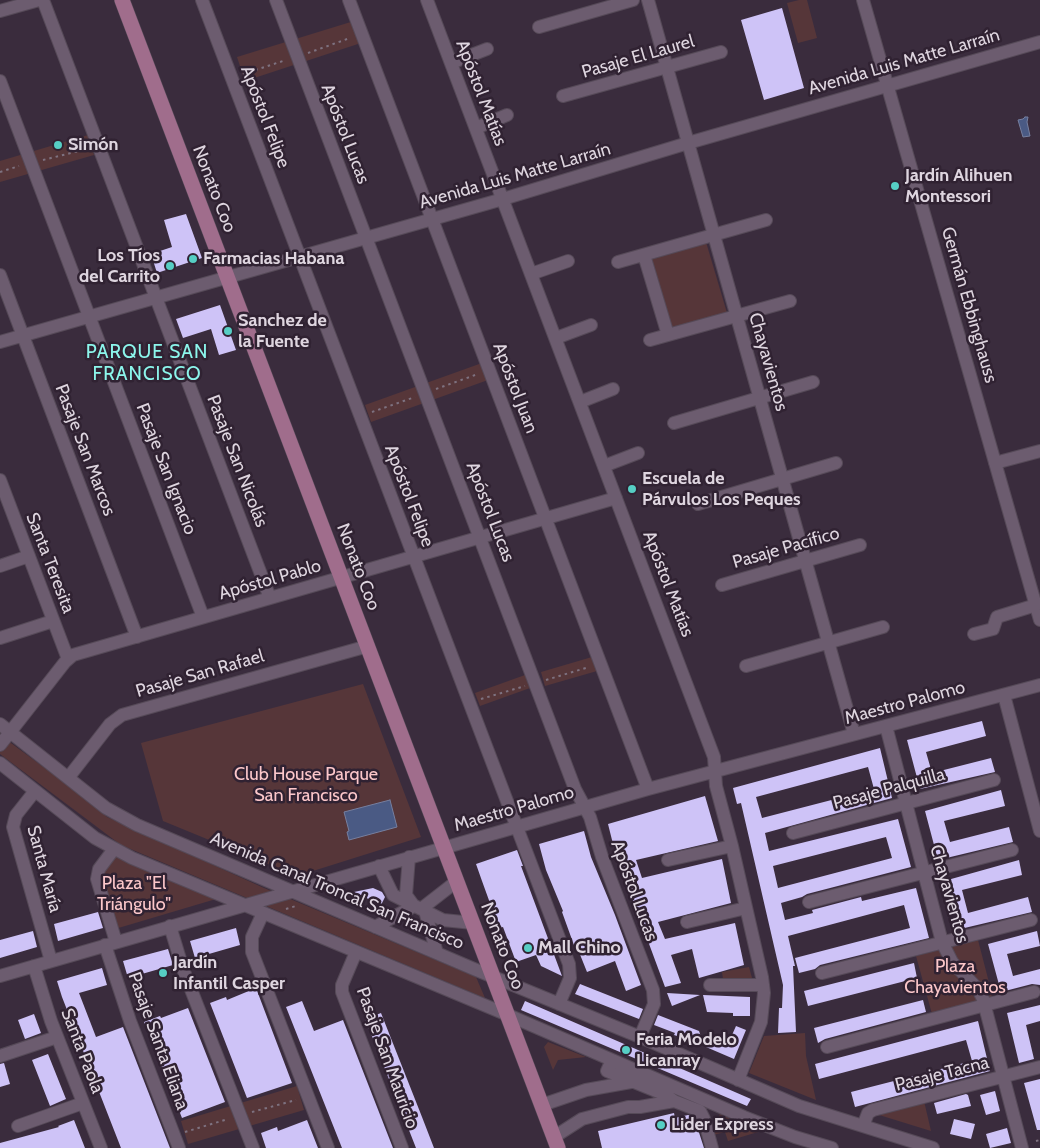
<!DOCTYPE html>
<html>
<head>
<meta charset="utf-8">
<style>
  body { margin:0 }
  canvas { display:block; background:#3a2c3d }
</style>
</head>
<body>
<canvas width="1040" height="1148"></canvas>
<script>
const c = document.querySelector('canvas').getContext('2d');
c.lineJoin = 'round';
function fill(path, color) { c.fillStyle = color; c.fill(path, 'evenodd'); }
const poly = rows => new Path2D(rows.map(r => 'M' + r).join(''));
function stroke(path, color, width, dash) { c.strokeStyle = color; c.lineWidth = width; c.lineCap = dash ? 'butt' : 'round'; c.setLineDash(dash || []); c.stroke(path); }
function label(font, color, halo, rows, align = 'center') {
  c.font = font + ' Cabin,sans-serif'; c.lineWidth = 5; c.setLineDash([]); c.textBaseline = 'middle'; c.strokeStyle = halo; c.fillStyle = color; for (const [text, x, y, turn = 0] of rows) {
    c.save(); c.translate(x, y); c.rotate((+turn || 0) * Math.PI / 180); c.textAlign = isNaN(turn) ? turn : align; if (halo) c.strokeText(text, 0, 0); c.fillText(text, 0, 0); c.restore();
  }
}
fill(poly([
  [799,0,807,0,817,38,798,43,787,3],
  [354,21,361,43,245,81,237,57],
  [88,135,94,155,0,182,0,161],
  [706,242,727,313,669,330,648,259],
  [482,363,488,380,371,422,365,405],
  [592,657,597,671,545,686,541,672],
  [525,675,530,688,480,706,475,693],
  [363,684,421,837,297,876,163,821,141,743],
  [0,735,80,794,107,817,264,888,476,977,485,998,121,845,0,754],
  [114,855,216,899,115,929,100,880,104,870],
  [978,940,993,998,932,1014,916,956],
  [749,967,752,978,723,979,722,972],
  [805,1033,806,1056,816,1100,749,1073,764,1036],
  [548,1042,586,1057,558,1060,553,1070,544,1047],
  [297,1086,304,1110,188,1144,181,1121],
  [924,1101,931,1131,876,1114],
  [720,1114,758,1132,728,1141,725,1132,713,1135,711,1127]
]), '#563639');
const water = poly([
  [1025,117,1028,117,1027,122,1030,136,1023,137,1018,120,1023,119,1025,117],
  [390,800,397,827,349,840,347,832,349,831,344,812,390,800]
]);
fill(water, '#4a5a84');
stroke(water, '#767f9f', 1);
fill(poly([
  [782,8,804,88,764,100,741,20],
  [186,214,202,258,157,273,151,254,172,247,164,220],
  [220,305,236,350,219,355,211,329,183,338,176,319],
  [982,721,986,736,926,752,932,773,991,758,995,772,920,789,907,740],
  [880,748,892,798,765,833,769,851,898,819,911,867,807,894,802,897,781,903,785,920,813,913,812,910,861,897,862,901,916,888,929,938,820,965,815,969,799,973,795,958,910,928,904,905,788,936,795,966,793,966,796,1032,778,1033,779,1008,782,1008,783,985,741,803,737,804,733,788],
  [868,767,874,789,762,818,756,797],
  [886,837,892,858,778,888,773,866],
  [1001,790,1005,806,944,821,950,842,1009,827,1013,842,938,860,925,811],
  [705,796,718,841,636,860,642,878,722,859,731,903,658,922,665,939,735,923,744,965,699,978,692,949,671,955,681,983,665,987,615,852,608,824],
  [584,831,591,857,615,915,641,985,626,991,615,961,587,972,577,947,575,948,562,912,563,911,546,870,539,844],
  [517,850,523,866,521,866,562,976,541,966,536,955,516,962,503,927,499,928,482,881,476,864],
  [1019,860,1022,875,962,890,968,913,1028,897,1032,912,956,930,944,881],
  [373,888,382,892,385,897,381,905,354,892],
  [98,912,103,928,58,941,54,924],
  [236,928,240,945,195,958,190,941],
  [33,931,37,947,0,958,0,940],
  [1037,931,1040,946,1007,954,1013,976,1040,969,1040,985,1032,984,1001,992,988,944],
  [168,949,173,965,128,978,123,961],
  [914,963,917,978,808,1006,804,991],
  [102,968,107,985,79,993,96,1037,123,1027,170,1148,121,1148,62,997,57,981],
  [580,984,643,1009,639,1019,575,994],
  [256,988,292,1083,247,1098,210,1003,226,997,227,1000],
  [667,993,700,995,672,1006],
  [703,995,750,997,750,1016,733,1016,733,1013,707,1012],
  [923,1000,926,1012,825,1039,818,1043,814,1028],
  [302,1001,314,1031,343,1020,393,1148,342,1148,286,1007],
  [525,1001,751,1099,747,1106,521,1010],
  [1040,1005,1040,1021,1026,1025,1034,1059,1019,1063,1007,1013],
  [188,1008,225,1102,182,1118,144,1022,160,1016,161,1018],
  [381,1013,422,1117,434,1148,416,1148,374,1041,365,1019],
  [34,1014,41,1033,25,1039,18,1020],
  [658,1015,699,1031,704,1045,674,1035,675,1033,654,1025],
  [978,1021,990,1071,855,1107,851,1092,972,1061,966,1040,819,1079,815,1064],
  [736,1026,746,1030,734,1059,706,1047,715,1044,713,1038,728,1044],
  [48,1054,66,1099,50,1106,32,1060],
  [4,1063,10,1084,0,1087,0,1064],
  [1040,1079,1040,1130,1037,1130,1024,1083],
  [995,1091,1000,1111,986,1115,980,1095],
  [966,1094,968,1095,971,1106,937,1114,934,1103],
  [674,1113,675,1118,688,1115,694,1117,704,1148,602,1148,598,1131],
  [954,1119,975,1124,971,1139,950,1134],
  [74,1120,85,1148,0,1148,0,1143,59,1127,58,1126],
  [307,1120,318,1148,266,1148,261,1133,277,1127,278,1131],
  [1007,1128,1011,1143,990,1148,986,1134]
]), '#cec3f7');
const minor = poly([
  [43,0,270,598],
  [202,0,569,964,570,978,559,1004],
  [276,0,575,789,590,817,602,857,653,990,654,1004,640,1037],
  [349,0,648,789],
  [427,0,714,757,716,786,732,846,762,977,764,993,761,1022,738,1080],
  [648,0,854,734],
  [863,0,1040,620],
  [0,11,39,0],
  [539,27,633,0],
  [451,63,487,49],
  [0,81,203,617],
  [563,96,721,52],
  [476,128,507,115],
  [644,255,668,335],
  [618,262,766,220],
  [531,274,568,261],
  [0,275,137,637],
  [556,338,591,325],
  [650,340,790,301],
  [0,342,503,199,688,143,1040,42],
  [580,402,613,389],
  [674,423,813,382],
  [995,463,1040,451],
  [604,466,638,453],
  [0,480,68,659],
  [698,504,836,463],
  [0,566,29,556],
  [722,585,860,545],
  [974,634,993,629,997,617,1036,605],
  [0,638,53,621],
  [746,666,883,627],
  [1004,695,1040,831],
  [0,724,106,808,137,825,474,969,640,1037,799,1106,933,1148],
  [886,726,942,942,952,962,978,989,983,999,1022,1148],
  [0,745,65,662,73,655,616,498],
  [0,763,95,838,132,858,508,1015,744,1117,795,1137,832,1148],
  [68,778,110,724,122,715,368,646],
  [35,791,16,815,13,827,51,961],
  [793,833,994,780],
  [114,849,99,869,97,879,116,942],
  [668,860,732,846],
  [379,866,393,895,443,920,473,923],
  [809,902,1012,850],
  [421,909,457,881],
  [425,911,437,953],
  [263,913,252,937,252,952,328,1148],
  [687,922,746,908],
  [170,926,183,969,253,1148],
  [375,927,414,906,406,895,409,857],
  [105,945,130,1021,179,1148],
  [356,952,342,985,342,992,402,1148],
  [34,966,51,1021,101,1148],
  [822,973,1031,920],
  [0,976,648,789,1040,685],
  [710,985,763,985],
  [827,1047,1034,992],
  [0,1056,57,1037],
  [612,1060,607,1071,666,1095,674,1101,700,1111,704,1119,712,1148],
  [542,1105,586,1090,631,1082],
  [18,1126,83,1103],
  [863,1126,868,1113,873,1110,1040,1067],
  [554,1137,582,1119,628,1107,640,1107,674,1101]
]);
const major = poly([
  [122,0,558,1148]
]);
stroke(minor, '#564a58', 14);
stroke(major, '#564a58', 16);
stroke(poly([
  [308,53,350,38],
  [243,74,286,60],
  [43,160,87,149],
  [0,172,19,166],
  [436,389,478,374],
  [372,412,415,397],
  [546,680,589,667],
  [481,699,525,686],
  [286,909,296,906],
  [252,1112,296,1100],
  [185,1132,228,1119],
  [1036,1141,1040,1140]
]), '#7e7280', 2, [2.5, 4]);
stroke(minor, '#6c5c6f', 12);
stroke(major, '#a06d8c', 15);
for (const [x, y, r, color] of [
  [58,145,5,"#56cec4"],
  [895,186,5,"#56cec4"],
  [193,259,5,"#56cec4"],
  [170,266,5,"#56cec4"],
  [228,331,5,"#56cec4"],
  [632,489,5,"#56cec4"],
  [528,948,5,"#56cec4"],
  [163,973,5,"#56cec4"],
  [626,1050,5,"#56cec4"],
  [661,1125,5,"#56cec4"]
]) { const dot = new Path2D(); dot.arc(x, y, r, 0, 2 * Math.PI); c.fillStyle = color; c.fill(dot); stroke(dot, '#302232', 2); }
label('18px', '#ded5df', '#302232', [
  ["Pasaje El Laurel",638,57,-16],
  ["Avenida Luis Matte Larraín",904,62,-16],
  ["Apóstol Matías",481,93,69],
  ["Apóstol Felipe",265,117,69],
  ["Apóstol Lucas",345,134,69],
  ["Avenida Luis Matte Larraín",515,176,-16],
  ["Nonato Coo",214,189,69],
  ["Germán Ebbinghauss",969,305,74],
  ["Chayavientos",768,362,74],
  ["Apóstol Juan",515,388,69],
  ["Pasaje San Marcos",85,450,69],
  ["Pasaje San Nicolás",237,461,69],
  ["Pasaje San Ignacio",166,469,69],
  ["Apóstol Felipe",409,496,69],
  ["Apóstol Lucas",490,512,69],
  ["Pasaje Pacífico",786,548,-16],
  ["Santa Teresita",50,563,69],
  ["Nonato Coo",358,567,69],
  ["Apóstol Pablo",270,580,-16],
  ["Apóstol Matías",668,584,69],
  ["Pasaje San Rafael",200,674,-16],
  ["Maestro Palomo",905,703,-15],
  ["Pasaje Palquilla",889,789,-15],
  ["Maestro Palomo",514,809,-16],
  ["Santa María",44,869,75],
  ["Avenida Canal Troncal San Francisco",337,891,23],
  ["Apóstol Lucas",634,891,70],
  ["Chayavientos",949,894,74],
  ["Nonato Coo",502,946,69],
  ["Pasaje Santa Eliana",158,1041,70],
  ["Santa Paola",82,1051,69],
  ["Pasaje San Mauricio",387,1058,70],
  ["Pasaje Tacna",942,1074,-14]
]);
label('bold 18px', '#ded5df', '#302232', [
  ["Simón",68,145],
  ["Jardín Alihuen",905,176],
  ["Montessori",905,197],
  ["Los Tíos",160,256,"right"],
  ["del Carrito",160,277,"right"],
  ["Farmacias Habana",203,259],
  ["Sanchez de",238,321],
  ["la Fuente",238,342],
  ["Escuela de",642,479],
  ["Párvulos Los Peques",642,500],
  ["Mall Chino",538,948],
  ["Jardín",173,963],
  ["Infantil Casper",173,984],
  ["Feria Modelo",636,1040],
  ["Licanray",636,1061],
  ["Lider Express",671,1125]
], 'left');
label('18px', '#fcc7ca', '#302232', [
  ["Club House Parque",306,775],
  ["San Francisco",306,796],
  ["Plaza \"El",134,884],
  ["Triángulo\"",134,905],
  ["Plaza",955,967],
  ["Chayavientos",955,988]
]);
c.letterSpacing = '1px';
label('19px', '#8cf6ec', '#302232', [
  ["PARQUE SAN",147,352],
  ["FRANCISCO",147,374]
]);
c.letterSpacing = '0px';
</script>
</body>
</html>
